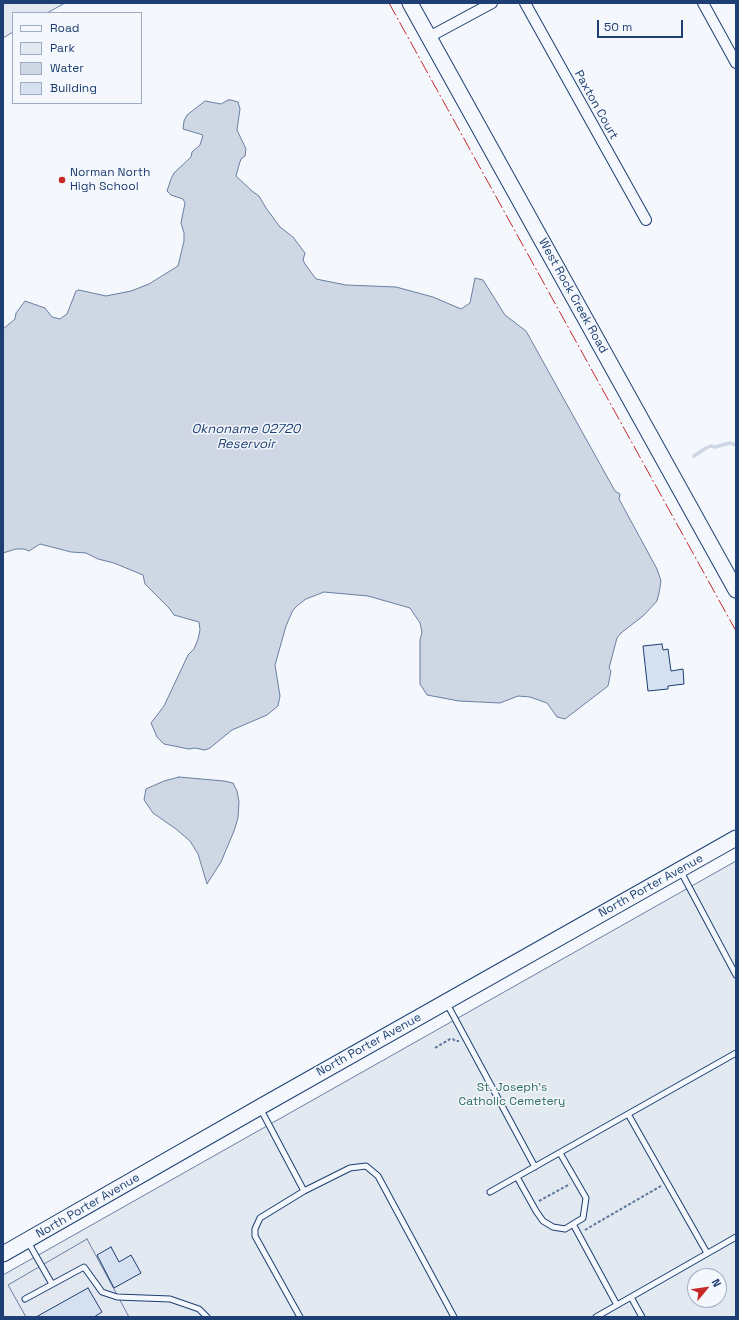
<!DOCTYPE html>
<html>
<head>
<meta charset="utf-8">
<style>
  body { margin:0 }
  #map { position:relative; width:739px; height:1320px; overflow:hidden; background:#f4f7fb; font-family:"Space Grotesk",sans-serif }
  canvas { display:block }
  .frame { position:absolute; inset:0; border:4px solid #1d3f73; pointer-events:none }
  .legend { position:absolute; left:12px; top:12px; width:130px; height:92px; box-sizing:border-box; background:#f4f7fb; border:1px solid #9eadc5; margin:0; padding:5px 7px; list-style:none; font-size:12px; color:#1d3f73 }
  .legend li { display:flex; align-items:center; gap:8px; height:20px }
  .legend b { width:20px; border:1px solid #9eadc5 }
  .north { position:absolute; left:687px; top:1268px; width:40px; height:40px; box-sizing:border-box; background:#f4f7fb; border:1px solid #9eadc5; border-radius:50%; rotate:61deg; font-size:11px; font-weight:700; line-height:16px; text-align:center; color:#1d3f73 }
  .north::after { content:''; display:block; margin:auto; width:14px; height:18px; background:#c62828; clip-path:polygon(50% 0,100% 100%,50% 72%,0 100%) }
  .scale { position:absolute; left:597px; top:20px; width:86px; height:18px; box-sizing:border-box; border:2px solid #1d3f73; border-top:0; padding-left:5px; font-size:12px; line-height:14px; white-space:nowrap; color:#1d3f73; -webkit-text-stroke:3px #f4f7fb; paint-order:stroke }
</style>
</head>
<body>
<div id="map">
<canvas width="739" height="1320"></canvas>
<div class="frame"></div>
<ul class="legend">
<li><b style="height:5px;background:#f4f7fb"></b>Road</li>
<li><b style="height:11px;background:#e3e9f0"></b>Park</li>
<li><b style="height:11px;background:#cfd7e4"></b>Water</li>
<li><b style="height:11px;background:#d5e0f0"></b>Building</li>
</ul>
<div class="north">N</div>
<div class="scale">50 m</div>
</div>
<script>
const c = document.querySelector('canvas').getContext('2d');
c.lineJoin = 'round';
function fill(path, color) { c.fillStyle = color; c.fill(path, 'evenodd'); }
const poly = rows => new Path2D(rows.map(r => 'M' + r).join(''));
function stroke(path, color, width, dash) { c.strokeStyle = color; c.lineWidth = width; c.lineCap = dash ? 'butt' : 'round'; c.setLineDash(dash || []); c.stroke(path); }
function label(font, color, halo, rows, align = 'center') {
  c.font = font + ' "Space Grotesk",sans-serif'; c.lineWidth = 3; c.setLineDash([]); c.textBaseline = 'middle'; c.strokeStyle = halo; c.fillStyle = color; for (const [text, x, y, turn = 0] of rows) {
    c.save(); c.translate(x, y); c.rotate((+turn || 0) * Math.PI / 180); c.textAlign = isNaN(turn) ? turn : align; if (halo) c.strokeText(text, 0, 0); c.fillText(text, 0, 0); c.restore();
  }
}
const green = poly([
  [3,3,65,3,47,13,13,13,13,32,3,38,3,3],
  [736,861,736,1317,3,1317,3,1275,736,861],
  [695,1276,719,1276,719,1300,695,1300,695,1276]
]);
fill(green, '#e3e9f0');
stroke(green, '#687fa3', 1);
const parking = poly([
  [87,1239,129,1317,26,1317,8,1285,87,1239]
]);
fill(parking, '#e3e8f0');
stroke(parking, '#687fa3', 1);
const water = poly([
  [228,100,231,100,238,102,240,109,237,130,246,149,245,156,241,159,239,165,236,176,252,191,259,196,266,208,280,227,293,237,305,253,303,260,305,264,316,279,346,285,396,287,433,297,461,309,470,303,475,278,483,280,505,315,526,331,615,491,620,494,619,499,657,569,661,581,659,593,657,601,643,616,621,633,617,638,609,668,611,671,608,686,565,719,557,717,547,703,530,697,518,696,500,703,459,701,427,695,420,684,420,640,422,632,420,623,410,608,368,596,324,592,306,599,298,605,293,610,286,626,275,665,280,696,278,706,267,715,232,730,210,748,205,750,195,748,189,749,164,744,157,737,151,723,164,706,188,655,194,649,198,639,200,630,199,622,174,615,169,608,145,584,143,575,114,563,98,559,86,553,71,552,40,544,29,551,24,549,16,549,3,553,3,329,15,319,16,313,25,301,45,308,52,317,60,319,67,314,76,291,79,290,106,296,131,291,149,284,178,266,184,241,184,233,181,223,185,203,183,199,171,195,167,191,171,179,174,173,191,157,192,152,200,145,203,135,183,129,184,121,187,115,205,101,221,104,228,100],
  [179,777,224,781,233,783,237,791,239,802,238,818,234,831,221,862,207,884,198,854,190,841,176,829,153,813,144,800,146,789,164,781,179,777]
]);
fill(water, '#cfd7e4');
stroke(water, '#687fa3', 1);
stroke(poly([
  [694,456,706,448,711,446,715,447,730,443,736,445]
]), '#cfd7e4', 3.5);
const building = poly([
  [662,644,663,650,668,649,671,671,683,669,684,684,668,686,668,689,648,691,643,646,662,644],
  [111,1247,119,1262,131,1255,141,1273,114,1288,97,1255,111,1247],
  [88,1288,102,1312,94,1317,36,1317,88,1288]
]);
fill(building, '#d5e0f0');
stroke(building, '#1d3f73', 1);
const lane = poly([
  [680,870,736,975],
  [446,1002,535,1167],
  [260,1108,304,1191],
  [628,1114,707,1253],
  [517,1177,536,1211,543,1221,553,1227,565,1229,583,1218,586,1198,560,1153],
  [490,1192,736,1053],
  [573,1224,617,1305],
  [28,1242,52,1284],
  [631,1297,642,1317],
  [25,1299,84,1267,102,1292,117,1297,170,1299,199,1309,207,1317],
  [300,1317,255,1236,255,1229,260,1218,304,1191,350,1168,366,1166,378,1176,454,1317],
  [596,1317,736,1237]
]);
const street = poly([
  [525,3,646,220],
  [703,3,736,63],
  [429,37,492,3]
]);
const secondary = poly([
  [410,3,736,590],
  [3,1254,260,1107,736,838]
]);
stroke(lane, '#1d3f73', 7);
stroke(street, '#1d3f73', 12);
stroke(secondary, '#1d3f73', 17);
stroke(poly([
  [435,1048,450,1039,453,1039,455,1041,459,1041],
  [539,1201,570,1184],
  [585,1230,661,1186]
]), '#5e769c', 2, [3, 2]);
stroke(lane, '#f4f7fb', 5);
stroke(street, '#f4f7fb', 10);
stroke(secondary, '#f4f7fb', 15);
stroke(poly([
  [389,3,736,631]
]), '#c62828', 1, [14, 3, 2, 3]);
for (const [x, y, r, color] of [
  [62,180,4,"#c62828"]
]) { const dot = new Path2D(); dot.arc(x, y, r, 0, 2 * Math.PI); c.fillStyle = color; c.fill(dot); stroke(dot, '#f4f7fb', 1.5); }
label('12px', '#1d3f73', '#f4f7fb', [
  ["Paxton Court",596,105,61],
  ["West Rock Creek Road",573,296,61],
  ["North Porter Avenue",651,886,-29],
  ["North Porter Avenue",369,1045,-29],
  ["North Porter Avenue",88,1206,-30]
]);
label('12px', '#1d3f73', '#f4f7fb', [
  ["Norman North",70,173],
  ["High School",70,187]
], 'left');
label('12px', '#2c6c60', '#f4f7fb', [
  ["St. Joseph's",512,1088],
  ["Catholic Cemetery",512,1102]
]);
label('italic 13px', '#1d3f73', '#f4f7fb', [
  ["Oknoname 02720",246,429],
  ["Reservoir",246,444]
]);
</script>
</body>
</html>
